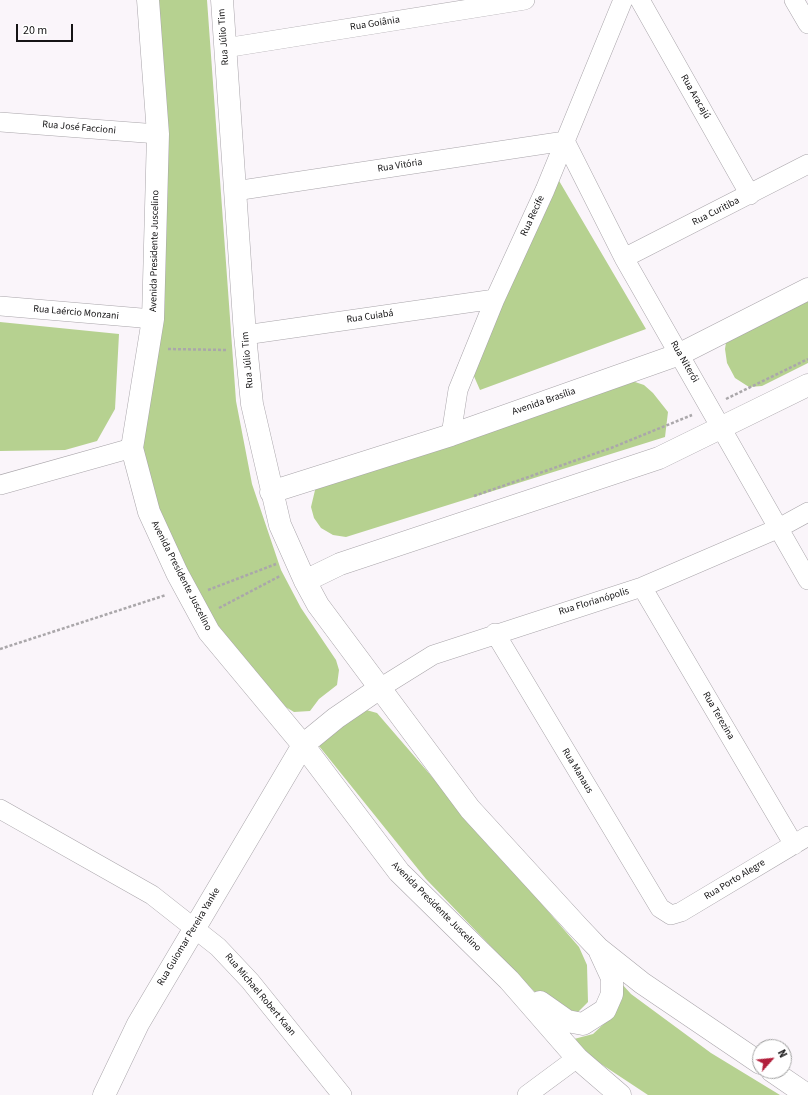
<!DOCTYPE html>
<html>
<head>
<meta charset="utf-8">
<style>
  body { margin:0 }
  #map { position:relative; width:808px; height:1095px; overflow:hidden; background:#faf5fa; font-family:"Source Sans 3",sans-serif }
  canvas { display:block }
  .north { position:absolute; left:752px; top:1039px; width:40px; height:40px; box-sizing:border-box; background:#fff; border:1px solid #a1a1a1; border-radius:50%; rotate:63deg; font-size:11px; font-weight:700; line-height:16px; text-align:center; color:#151415 }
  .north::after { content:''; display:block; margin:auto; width:14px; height:18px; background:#b21f3b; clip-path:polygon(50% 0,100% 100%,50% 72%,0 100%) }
  .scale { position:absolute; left:16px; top:24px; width:57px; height:18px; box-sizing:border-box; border:2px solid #151415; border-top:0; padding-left:5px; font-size:12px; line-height:14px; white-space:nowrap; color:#151415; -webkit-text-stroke:3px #fff; paint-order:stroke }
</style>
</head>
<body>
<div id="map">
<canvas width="808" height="1095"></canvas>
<div class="north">N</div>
<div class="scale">20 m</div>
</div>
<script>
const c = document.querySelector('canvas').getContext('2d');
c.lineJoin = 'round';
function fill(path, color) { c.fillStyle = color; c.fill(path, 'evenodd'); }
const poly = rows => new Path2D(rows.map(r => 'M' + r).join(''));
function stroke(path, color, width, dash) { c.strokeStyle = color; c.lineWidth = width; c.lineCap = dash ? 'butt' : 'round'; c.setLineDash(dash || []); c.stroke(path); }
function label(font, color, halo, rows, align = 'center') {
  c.font = font + ' "Source Sans 3",sans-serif'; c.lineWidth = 4; c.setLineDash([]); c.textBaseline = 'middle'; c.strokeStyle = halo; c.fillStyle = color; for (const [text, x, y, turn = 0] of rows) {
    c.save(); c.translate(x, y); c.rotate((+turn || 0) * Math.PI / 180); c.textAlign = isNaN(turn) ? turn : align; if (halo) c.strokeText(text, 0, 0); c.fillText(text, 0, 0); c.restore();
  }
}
fill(poly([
  [157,0,207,0,236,401,252,484,281,570,301,608,336,660,339,670,337,685,319,699,310,711,294,712,279,703,216,628,153,509,138,447],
  [558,179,646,329,480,390,469,365],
  [808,295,808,363,762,386,749,387,735,378,727,363,725,349,727,336],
  [0,322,119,334,115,409,97,441,65,450,0,451],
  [632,381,644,385,653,393,668,412,665,437,346,537,333,535,321,528,314,518,311,507,316,486],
  [359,708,377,713,579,947,587,965,588,1002,578,1012,553,1011,426,879,319,746,323,734],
  [621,983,631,994,711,1053,780,1095,648,1095,595,1060,574,1039,593,1034,609,1019]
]), '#b6d190');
const street = poly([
  [640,0,750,195],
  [794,0,808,24],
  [225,48,525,0],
  [0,122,158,134],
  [235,191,565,141,624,258,808,580],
  [624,258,808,164],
  [0,306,153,319],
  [245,335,495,299],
  [451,435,458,390,495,299,545,190,623,0],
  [0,485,132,448],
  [642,587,794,845],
  [495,633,660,908,671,915,681,912,808,836],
  [380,688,433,655,642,587,777,529,808,512],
  [0,809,152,895,218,947,250,981,342,1095],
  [527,1095,577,1058]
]);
const secondary = poly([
  [148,0,158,134,153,319,132,448,149,512,177,573,209,632,303,745,399,872,509,980,577,1058,620,1095],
  [222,0,245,335,252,404,280,525,305,581,318,605,470,809,578,927,598,948,642,983,760,1063],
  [271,492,451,435,680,354,808,289],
  [305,581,340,564,659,458,808,385],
  [540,1002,567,1021,583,1024,605,1010,612,994,612,978,600,952],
  [772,1071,807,1095],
  [104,1095,138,1024,303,745,336,718,380,688]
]);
stroke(street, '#a9a5aa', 20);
stroke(secondary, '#a9a5aa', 23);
stroke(poly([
  [168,349,227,350],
  [726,399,808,359],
  [474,496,611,448,692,415],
  [208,590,276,564],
  [219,608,280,576],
  [0,649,166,595]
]), '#aaa7aa', 2.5, [3, 2]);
stroke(street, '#fff', 19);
stroke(secondary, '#fff', 22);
label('10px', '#151415', '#fff', [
  ["Rua Goiânia",375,24,-9],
  ["Rua Júlio Tim",224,37,-94],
  ["Rua Aracajú",695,97,60],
  ["Rua José Faccioni",79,128,5],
  ["Rua Vitória",400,166,-9],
  ["Rua Curitiba",716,212,-27],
  ["Rua Recife",533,216,-65],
  ["Avenida Presidente Juscelino",155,251,-89],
  ["Rua Laércio Monzani",76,313,5],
  ["Rua Cuiabá",370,317,-8],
  ["Rua Júlio Tim",248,360,-95],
  ["Rua Niterói",684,362,60],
  ["Avenida Brasília",544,402,-19],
  ["Avenida Presidente Juscelino",181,576,63],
  ["Rua Florianópolis",594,602,-17],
  ["Rua Terezina",718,716,60],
  ["Rua Manaus",577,771,59],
  ["Rua Porto Alegre",735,880,-31],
  ["Avenida Presidente Juscelino",436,907,45],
  ["Rua Guiomar Pereira Yanke",189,937,-59],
  ["Rua Michael Robert Kaan",260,995,50]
]);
</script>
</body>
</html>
